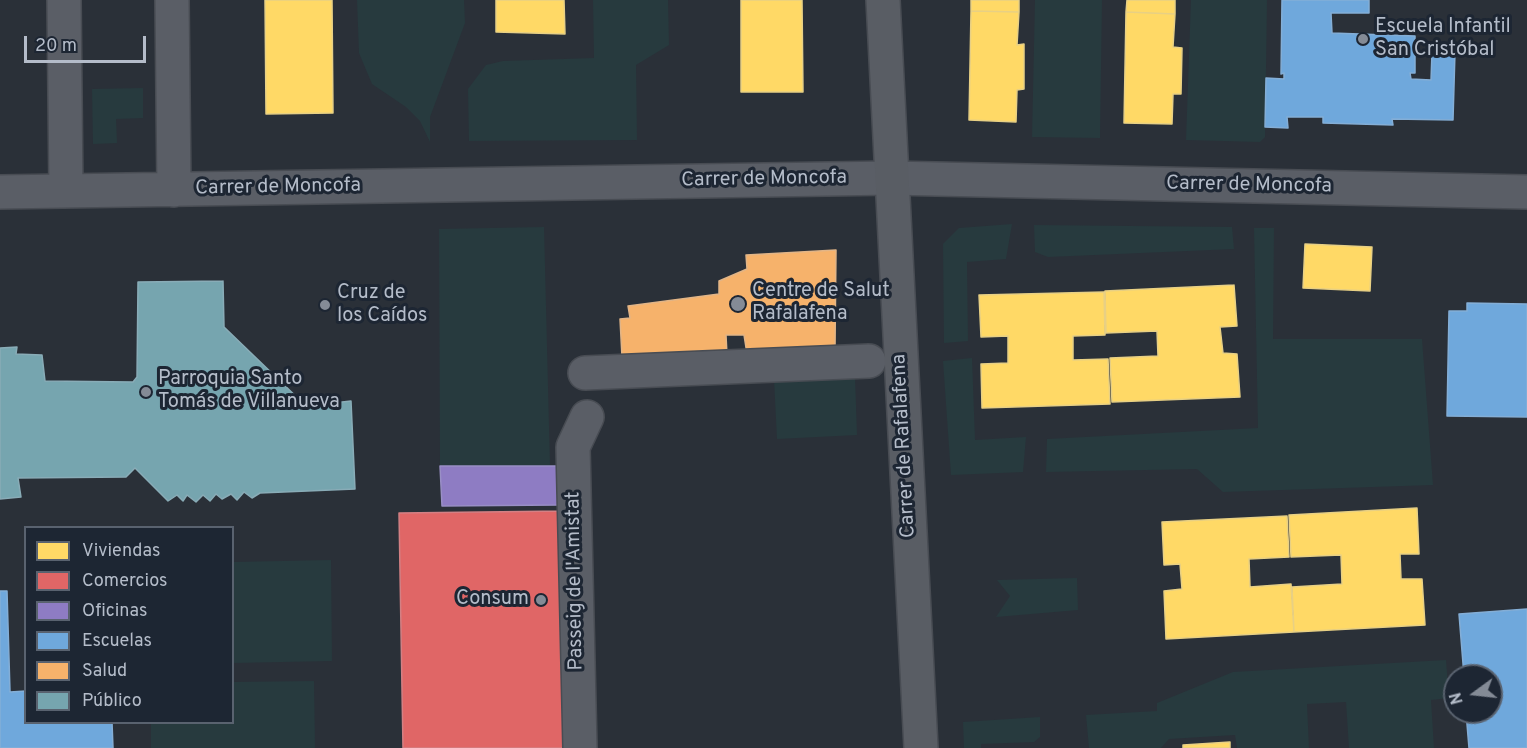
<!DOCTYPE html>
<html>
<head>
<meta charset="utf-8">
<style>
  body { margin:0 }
  #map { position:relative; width:1527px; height:748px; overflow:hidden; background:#2a3038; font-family:Overpass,sans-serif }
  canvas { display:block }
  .legend { position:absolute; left:24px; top:526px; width:210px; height:198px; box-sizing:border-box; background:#1d2633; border:2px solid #59626f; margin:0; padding:8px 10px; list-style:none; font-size:18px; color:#b4bcc9 }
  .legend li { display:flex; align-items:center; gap:12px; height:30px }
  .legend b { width:30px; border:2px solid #59626f }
  .north { position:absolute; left:1443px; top:664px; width:60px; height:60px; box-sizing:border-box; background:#1d2633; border:2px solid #59626f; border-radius:50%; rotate:255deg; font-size:16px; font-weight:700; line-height:24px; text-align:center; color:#b4bcc9 }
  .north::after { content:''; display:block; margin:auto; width:21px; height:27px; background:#848b96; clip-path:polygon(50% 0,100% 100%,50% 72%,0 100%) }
  .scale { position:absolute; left:24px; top:36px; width:122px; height:27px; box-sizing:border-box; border:3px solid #b4bcc9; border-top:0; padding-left:8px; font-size:18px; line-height:21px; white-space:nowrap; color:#b4bcc9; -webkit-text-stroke:4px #1d2633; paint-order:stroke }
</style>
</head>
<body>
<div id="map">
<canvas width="1527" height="748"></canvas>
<ul class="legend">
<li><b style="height:16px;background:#ffd966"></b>Viviendas</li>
<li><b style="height:16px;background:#e06666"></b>Comercios</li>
<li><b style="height:16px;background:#8e7cc3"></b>Oficinas</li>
<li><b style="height:16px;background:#6fa8dc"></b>Escuelas</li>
<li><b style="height:16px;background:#f6b26b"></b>Salud</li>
<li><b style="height:16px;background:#76a5af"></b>Público</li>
</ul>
<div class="north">N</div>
<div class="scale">20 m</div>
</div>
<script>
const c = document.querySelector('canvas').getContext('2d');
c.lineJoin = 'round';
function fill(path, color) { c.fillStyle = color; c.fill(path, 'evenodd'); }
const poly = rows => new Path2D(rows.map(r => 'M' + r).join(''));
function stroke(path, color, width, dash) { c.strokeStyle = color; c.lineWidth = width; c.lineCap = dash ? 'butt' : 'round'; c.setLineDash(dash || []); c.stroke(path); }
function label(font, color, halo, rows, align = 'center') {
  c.font = font + ' Overpass,sans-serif'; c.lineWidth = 6; c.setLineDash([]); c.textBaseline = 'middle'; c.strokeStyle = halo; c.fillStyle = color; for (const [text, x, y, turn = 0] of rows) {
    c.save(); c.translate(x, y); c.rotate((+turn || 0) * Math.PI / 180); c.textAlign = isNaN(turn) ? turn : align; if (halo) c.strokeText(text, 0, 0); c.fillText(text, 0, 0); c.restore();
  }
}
fill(poly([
  [357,0,464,0,465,23,430,117,430,142,420,121,406,107,372,84,359,53],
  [593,0,668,0,669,45,636,65,637,140,469,141,468,89,486,65,503,61,594,58],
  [1035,0,1102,0,1100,138,1032,137],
  [1191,0,1267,0,1265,137,1260,142,1186,140],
  [143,88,143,118,116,119,117,143,93,144,92,89],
  [1012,224,1006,259,967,262,968,341,944,343,943,244,959,228],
  [1034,225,1232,227,1234,249,1048,257,1035,252],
  [544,227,550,466,440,466,439,229],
  [1254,228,1274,228,1273,339,1422,339,1433,485,1223,492,1197,469,1046,472,1047,439,1258,428],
  [972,358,975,440,1026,437,1023,472,951,475,943,361],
  [855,376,857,435,777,439,774,379],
  [331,560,332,661,233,663,233,562],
  [1077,578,1078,610,996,617,1010,596,997,580],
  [1446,660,1449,698,1431,700,1434,748,1349,748,1346,702,1307,704,1309,748,1237,748,1235,735,1169,739,1161,748,1089,748,1086,715,1157,711,1157,703,1233,672],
  [314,681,315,748,151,748,151,723,232,722,233,682],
  [1040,717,1040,737,1034,742,981,744,981,748,964,748,963,722]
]), '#273a3e');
const homes = poly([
  [265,0,332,0,333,113,266,114,265,0],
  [496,0,564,0,565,34,496,32,496,0],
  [741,0,802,0,803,92,741,92,741,0],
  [971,0,1019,0,1019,12,971,11,971,0],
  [1127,0,1175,0,1175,14,1126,12,1127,0],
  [971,11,1019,12,1017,45,1024,44,1024,89,1017,90,1016,122,969,120,971,11],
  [1126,12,1175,14,1173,47,1182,48,1181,94,1173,94,1172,124,1124,123,1126,12],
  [1305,244,1372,247,1370,291,1303,288,1305,244],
  [1234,285,1237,326,1220,327,1223,353,1237,354,1240,397,1112,402,1110,358,1158,356,1157,331,1106,333,1105,291,1234,285],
  [1104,292,1105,335,1073,336,1073,360,1108,359,1110,404,982,408,981,364,1008,363,1008,336,981,337,979,295,1104,292],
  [1417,508,1419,554,1400,554,1401,579,1422,579,1425,625,1294,632,1292,587,1342,584,1341,555,1291,557,1289,515,1417,508],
  [1287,516,1289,557,1249,559,1250,587,1291,584,1294,632,1166,639,1164,591,1182,589,1180,564,1164,565,1162,522,1287,516],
  [1230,742,1230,748,1183,748,1183,745,1230,742]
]);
fill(homes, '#ffd966');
stroke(homes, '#e8d084', 1.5);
const shops = poly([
  [563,511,567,748,403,748,399,513,563,511]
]);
fill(shops, '#e06666');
stroke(shops, '#d38084', 1.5);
const offices = poly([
  [440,466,557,466,558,505,442,506,440,466]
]);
fill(offices, '#8e7cc3');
stroke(offices, '#998fc5', 1.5);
const schools = poly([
  [1282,0,1369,0,1369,13,1331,13,1332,33,1415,36,1415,73,1410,73,1411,79,1431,80,1432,53,1455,52,1453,120,1392,119,1393,125,1323,123,1323,117,1287,117,1288,128,1265,127,1266,78,1284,79,1284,73,1281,74,1282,0],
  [1467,303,1527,304,1527,417,1447,416,1449,311,1467,311,1467,303],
  [0,591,7,591,10,692,26,691,26,722,112,722,113,748,0,748,0,591],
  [1527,609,1527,748,1469,748,1466,712,1491,712,1491,676,1464,676,1459,614,1527,609]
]);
fill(schools, '#6fa8dc');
stroke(schools, '#84aed6', 1.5);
const health = poly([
  [836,250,835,349,747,354,744,335,726,335,727,355,622,357,620,319,630,318,628,306,719,294,719,281,747,269,746,255,836,250]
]);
fill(health, '#f6b26b');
stroke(health, '#e2b587', 1.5);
const public = poly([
  [223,281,224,327,306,406,351,401,355,489,260,493,252,498,244,492,237,500,231,494,222,499,216,494,210,501,203,495,196,502,187,495,183,501,177,495,168,501,135,468,126,477,18,478,21,497,0,499,0,348,17,347,16,354,42,355,45,381,133,382,137,377,138,282,223,281]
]);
fill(public, '#76a5af');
stroke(public, '#89acb7', 1.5);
const street = poly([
  [64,0,66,191],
  [172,0,174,190],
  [0,192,891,178,1527,192],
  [585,373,869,361],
  [580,748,573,447,587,417]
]);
const secondary = poly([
  [883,0,921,748]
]);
stroke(street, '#484c53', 36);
stroke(secondary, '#484c53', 36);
stroke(street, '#5a5e66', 33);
stroke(secondary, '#595d64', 33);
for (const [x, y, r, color] of [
  [1363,39,6,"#848b96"],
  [738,304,8,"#848b96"],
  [325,305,6,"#848b96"],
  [146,392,6,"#848b96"],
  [541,600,6,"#848b96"]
]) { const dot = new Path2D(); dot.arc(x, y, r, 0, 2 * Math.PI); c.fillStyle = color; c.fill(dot); stroke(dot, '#1d2633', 2); }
label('20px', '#b4bcc9', '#1d2633', [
  ["Escuela Infantil",1375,28],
  ["San Cristóbal",1375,51],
  ["Centre de Salut",752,292],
  ["Rafalafena",752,315],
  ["Cruz de",337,294],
  ["los Caídos",337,317],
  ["Parroquia Santo",158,380],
  ["Tomás de Villanueva",158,403],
  ["Consum",529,600,"right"]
], 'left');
label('20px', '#b4bcc9', '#1d2633', [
  ["Carrer de Moncofa",764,180,-1],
  ["Carrer de Moncofa",1249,186,1],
  ["Carrer de Moncofa",278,188,-1],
  ["Carrer de Rafalafena",905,446,-93],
  ["Passeig de l'Amistat",576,581,-91]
]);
</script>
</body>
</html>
